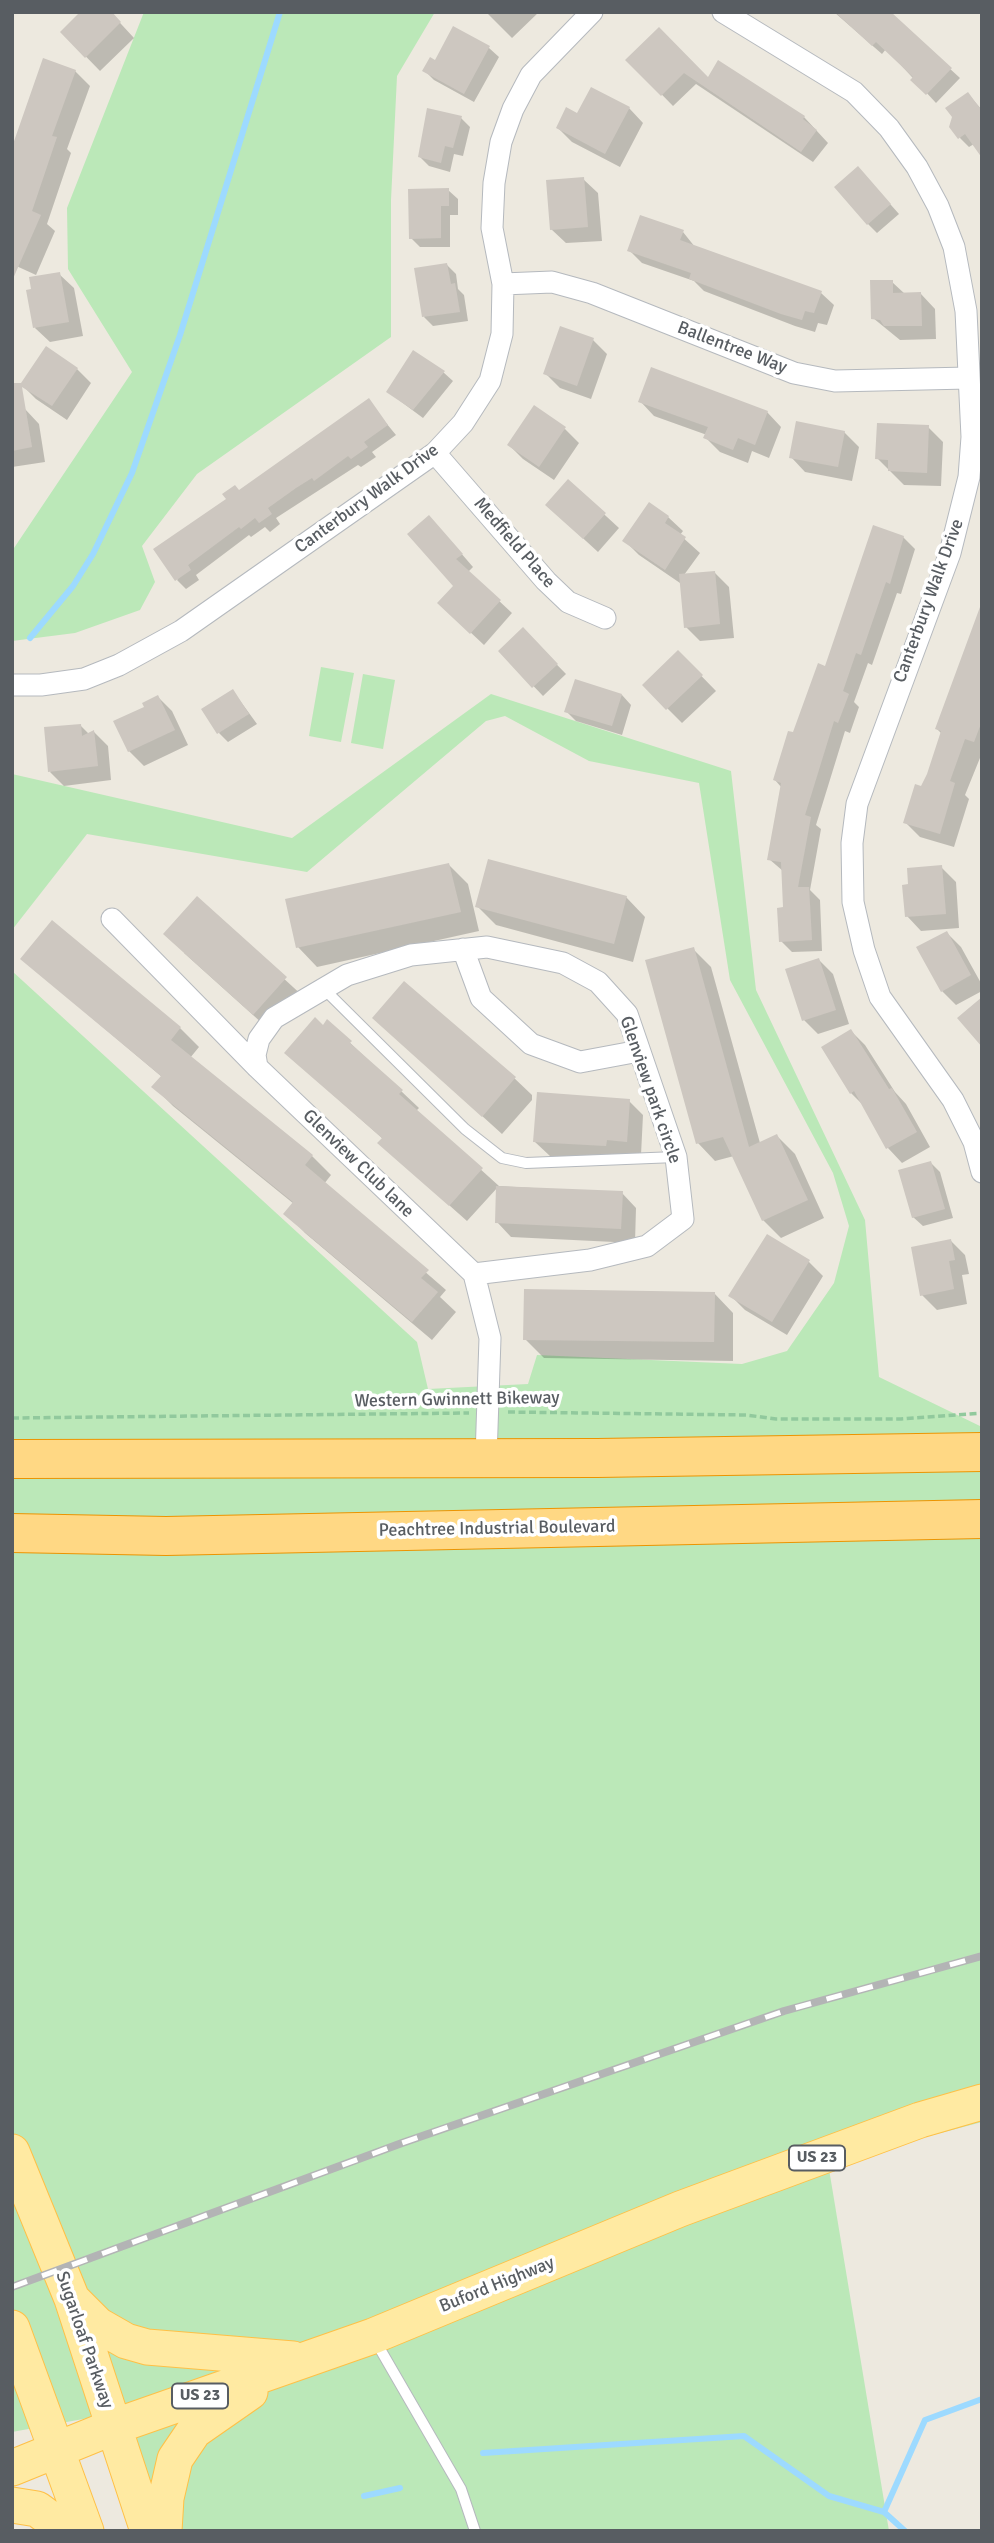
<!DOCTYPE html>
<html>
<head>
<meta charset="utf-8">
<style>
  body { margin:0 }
  #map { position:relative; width:994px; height:2543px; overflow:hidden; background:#ede9df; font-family:Signika,sans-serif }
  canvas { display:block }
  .frame { position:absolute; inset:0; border:14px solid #585d62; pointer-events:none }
</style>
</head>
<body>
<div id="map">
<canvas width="994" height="2543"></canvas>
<div class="frame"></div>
</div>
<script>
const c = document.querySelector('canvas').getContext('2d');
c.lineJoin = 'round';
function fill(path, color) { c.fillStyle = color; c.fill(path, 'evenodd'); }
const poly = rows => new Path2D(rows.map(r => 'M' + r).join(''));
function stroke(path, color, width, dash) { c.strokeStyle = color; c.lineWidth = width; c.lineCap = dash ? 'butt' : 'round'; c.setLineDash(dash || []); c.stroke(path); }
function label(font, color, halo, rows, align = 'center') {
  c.font = font + ' Signika,sans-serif'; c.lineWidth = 7; c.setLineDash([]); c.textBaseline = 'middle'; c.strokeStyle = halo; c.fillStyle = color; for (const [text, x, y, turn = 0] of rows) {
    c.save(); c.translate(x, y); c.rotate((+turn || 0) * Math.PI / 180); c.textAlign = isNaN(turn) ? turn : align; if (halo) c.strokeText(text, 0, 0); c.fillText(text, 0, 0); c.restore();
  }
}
fill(poly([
  [144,12,435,12,397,76,391,200,391,337,197,474,142,546,155,582,140,610,75,633,12,641,12,551,132,372,68,269,67,208],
  [321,667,354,673,341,742,309,736],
  [363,674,395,680,383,749,351,743],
  [491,694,731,771,756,990,865,1220,879,1377,982,1427,982,2122,828,2163,889,2531,144,2531,105,2415,12,2432,12,971,417,1342,428,1389,528,1384,537,1355,742,1364,787,1351,834,1283,849,1226,833,1173,730,980,699,783,589,761,505,716,486,721,307,872,87,834,12,930,12,774,292,838]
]), '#bbe8b8');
fill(poly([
  [110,12,134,38,100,71,62,32],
  [486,12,539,12,512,38],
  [834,12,888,12,960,78,936,103,886,49,882,54],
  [454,29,489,48,499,57,474,102,434,80,425,71,436,62],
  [659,30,708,80,719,63,804,117,828,143,813,162,696,84,673,106,628,60],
  [75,71,90,86,67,149,71,153,47,224,55,231,36,275,12,264,12,183],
  [968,94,982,110,982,155,974,144,969,147,960,138],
  [629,108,643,123,620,167,572,142,558,128,578,115],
  [461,118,470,127,463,156,454,154,450,172,429,166,420,157],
  [867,178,899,214,877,233,868,224],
  [583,179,598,193,602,241,566,243,551,229],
  [448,190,458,199,458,215,450,215,450,247,420,247,411,238],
  [683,232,695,247,821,293,834,305,827,325,818,323,815,332,795,326,704,291,694,281,642,263,629,250],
  [447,265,456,274,458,289,464,295,468,321,433,326,424,317],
  [59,274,74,288,83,336,50,342,35,328],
  [892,282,905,294,921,294,935,309,936,339,900,340,873,318],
  [593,340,607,354,591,399,560,388,545,373],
  [77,369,91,383,67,420,36,399,22,385],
  [443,372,453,381,423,418,388,392],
  [368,401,396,435,372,452,376,457,361,467,358,465,276,518,280,524,270,532,265,527,251,537,249,535,196,575,199,580,186,589,177,580,240,492],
  [640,401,767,412,781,427,769,458,752,451,748,463,720,452,706,438,707,435,654,416],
  [25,409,39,424,45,462,12,467,12,411],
  [928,427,943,442,941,486,904,485,877,458],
  [565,429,579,443,554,480,523,459,509,445],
  [844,432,859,447,852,481,805,472,791,457],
  [569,482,619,528,598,552,562,519],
  [668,517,683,531,680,535,700,553,684,575,715,573,729,587,734,638,700,641,686,627,681,580,680,583,639,555,625,541],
  [441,530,473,567,468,572,512,613,484,645,452,615,455,586],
  [903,537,915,549,901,594,897,593,872,665,868,663,854,702,859,707,850,733,845,731,816,825,821,829,810,890,820,900,822,951,792,952,781,941,785,909,783,871,769,859,782,788,775,780,826,668],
  [982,613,982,753,965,795,969,799,954,847,920,837,905,822,928,775,942,734,937,729],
  [523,630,566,674,543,696,500,651],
  [678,652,716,691,682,723,644,685],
  [233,691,257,724,228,742,219,733],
  [622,695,631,705,622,735,576,721,566,711],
  [158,697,172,711,188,745,144,766,129,751,146,708],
  [80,725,89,734,94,732,108,746,111,780,64,786,50,772],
  [449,865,468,884,479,931,317,967,298,947],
  [941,867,956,882,959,928,921,931,907,916],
  [626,897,645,917,633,962,496,925,477,906],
  [197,899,305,998,273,1033,184,953],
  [52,923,180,1028,199,1047,190,1058,312,1156,331,1175,324,1184,446,1290,440,1297,456,1312,432,1340,305,1233,286,1213,294,1204,173,1106,154,1087,162,1077,22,959],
  [947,933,961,947,982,985,982,991,956,1005,942,991],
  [693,949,711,967,760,1143,777,1136,795,1154,824,1218,781,1238,763,1220,734,1156,715,1161,698,1143],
  [819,960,833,974,849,1024,818,1034,804,1020],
  [374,1018,512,1076,532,1095,532,1100,502,1134],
  [328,1022,419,1108,416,1111,499,1186,622,1193,636,1208,635,1243,511,1237,497,1222,498,1187,467,1221,397,1159,383,1139,286,1053],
  [851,1031,865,1045,895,1092,906,1104,930,1147,902,1163,888,1148,863,1105,851,1093],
  [629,1101,643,1115,641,1155,620,1154,620,1159,550,1156,535,1142],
  [931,1163,940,1172,953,1218,923,1226,913,1217],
  [767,1236,809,1262,823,1276,787,1335,745,1310,731,1296],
  [951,1241,965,1255,969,1274,962,1275,967,1304,937,1310,922,1295],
  [714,1293,733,1313,733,1361,544,1358,525,1339]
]), '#0003');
stroke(poly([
  [30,638,73,586,93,554,132,473,180,335,280,12],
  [483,2453,744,2436,829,2496,884,2512,905,2531],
  [364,2496,400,2488],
  [884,2512,925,2420,982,2399]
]), '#9ddaff', 6);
fill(poly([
  [80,12,112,12,121,22,85,58,60,32],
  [835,12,891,12,952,68,926,95,910,80,913,77,876,42,872,46],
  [453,26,490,46,464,94,422,71,430,57,435,60],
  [659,27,708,77,718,60,805,116,803,119,817,130,801,152,684,73,661,96,625,60],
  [43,58,76,70,52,136,57,137,32,211,41,215,12,281,12,147],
  [591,87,630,107,605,154,556,128,566,107,577,113],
  [968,92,982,111,982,158,965,134,958,139,949,127,952,117,945,108],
  [427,108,462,116,453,148,445,146,441,163,418,157],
  [858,166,891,204,867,225,834,187],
  [584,177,588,227,550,230,546,180],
  [449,188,449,206,441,206,441,238,409,239,408,189],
  [640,215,684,230,680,240,822,291,814,313,805,311,802,320,781,314,689,279,691,273,627,251],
  [447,263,451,284,455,283,460,312,422,317,414,268],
  [60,272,69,322,33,328,26,290,31,289,29,277],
  [870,280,893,280,893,293,921,292,922,326,884,326,880,320,871,319],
  [560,326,594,338,577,386,543,374],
  [46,346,78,368,52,406,22,387,32,447,12,451,12,383,21,383],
  [413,350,445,371,413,410,386,392],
  [651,367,768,411,755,445,738,438,733,450,703,438,708,427,638,402],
  [369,398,388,425,364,442,368,447,351,459,348,456,314,481,312,478,296,488,268,508,272,514,259,523,255,518,241,529,239,527,188,565,191,570,175,581,153,549,226,499,222,494,235,485,239,490],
  [534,405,566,427,539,467,507,445],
  [796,421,845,431,838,467,789,458],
  [877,423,929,425,927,473,888,471,888,460,875,459],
  [568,479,606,513,583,539,545,505],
  [649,502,669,516,665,523,686,537,665,570,622,541],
  [429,515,463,554,456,559,501,600,470,634,437,603,453,586,407,534],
  [873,525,904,536,890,584,886,582,861,655,856,653,843,691,849,694,838,723,834,721,805,815,811,817,798,887,809,887,812,940,779,942,777,908,783,907,781,862,767,860,781,783,773,780,788,731,793,732,818,663,825,666],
  [715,571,720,624,684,628,679,574],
  [980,607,982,721,974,742,965,739,950,781,955,783,940,834,903,823,915,784,921,786,927,774,941,731,935,729],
  [523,627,558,664,532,688,498,651],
  [678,650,703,675,666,710,642,685],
  [575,679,622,694,612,726,564,712],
  [233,689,249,714,217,734,201,709],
  [158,695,175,730,128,752,113,721,144,707,142,703],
  [81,724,82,736,94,730,98,766,48,772,44,727],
  [488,859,627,896,614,944,475,907],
  [449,863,461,912,296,948,285,899],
  [942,865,946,914,905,917,902,885,908,884,907,868],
  [197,896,287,977,253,1015,163,934],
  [52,920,181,1027,171,1040,313,1155,305,1165,429,1270,421,1278,438,1292,412,1322,283,1214,293,1202,151,1087,161,1076,20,959],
  [947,931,971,975,941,992,916,947],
  [694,947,749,1147,777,1134,808,1200,762,1221,723,1137,696,1144,645,960],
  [819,958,836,1010,802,1021,785,969],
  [404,981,516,1077,482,1117,372,1018],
  [982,997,982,1047,957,1018],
  [315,1017,323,1025,327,1019,352,1041,350,1043,403,1090,399,1094,483,1168,449,1206,377,1143,382,1138,284,1053],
  [851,1029,889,1089,892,1088,917,1132,886,1149,854,1091,850,1094,821,1047],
  [537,1092,630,1099,627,1142,607,1140,606,1146,533,1142],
  [931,1161,945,1209,912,1218,898,1170],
  [496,1186,623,1191,621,1229,495,1223],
  [767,1234,810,1260,772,1322,728,1296],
  [951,1239,955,1260,949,1261,954,1289,920,1296,911,1247],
  [524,1289,715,1292,714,1342,523,1340]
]), '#cdc7c0');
const lane = poly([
  [324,989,465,1129,502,1158,526,1163,676,1157],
  [376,2342,461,2489,475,2531]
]);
const street = poly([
  [723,12,854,92,889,128,917,167,938,206,954,247,966,311,972,437,969,477,950,553,857,804,852,843,853,902,864,950,880,997,953,1100,974,1142,982,1172],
  [503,284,552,282,592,293,794,373,835,381,968,378],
  [435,453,546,581,568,602,605,618],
  [12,685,41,685,84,679,119,665,181,631,435,453,463,423,490,381,502,334,503,284,492,228,494,183,501,142,513,109,531,75,592,12],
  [112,919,257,1067,474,1274,490,1338,486,1458],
  [463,949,481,998,531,1044,580,1062,639,1051],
  [257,1067,255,1055,259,1039,274,1018,347,975,411,955,487,947,563,963,598,982,627,1014,676,1157,683,1219,647,1246,590,1260,474,1274]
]);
const primary = poly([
  [12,2152,72,2299,148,2531],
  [72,2299,98,2325,126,2341,147,2347,293,2359],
  [12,2328,86,2531],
  [12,2468,113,2427,373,2336,680,2209,920,2120,982,2102],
  [12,2505,37,2509,67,2531],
  [164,2531,166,2498,175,2459,194,2431,250,2392]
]);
const highway = poly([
  [12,1459,597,1458,982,1452],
  [12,1533,166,1536,982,1519]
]);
stroke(lane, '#b5b9be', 12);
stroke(street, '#b5b9be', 23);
stroke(primary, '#ffc046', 37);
stroke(highway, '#ec9400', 40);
stroke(poly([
  [508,1412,746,1415,776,1419,901,1419,982,1413],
  [12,1418,469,1413]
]), '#91c99d', 3.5, [7, 3.5]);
stroke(lane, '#fff', 10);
stroke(street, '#fff', 21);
stroke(primary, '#ffeaa2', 35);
stroke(highway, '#ffd884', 38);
const rail = poly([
  [12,2287,402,2143,784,2011,982,1956]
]);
stroke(rail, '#b3b4b5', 8);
stroke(rail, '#fff', 5, [16]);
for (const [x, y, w] of [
  [817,2158,56],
  [200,2396,56]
]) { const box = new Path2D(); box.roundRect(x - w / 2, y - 12.5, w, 25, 5); c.fillStyle = '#fff'; c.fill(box); stroke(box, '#585d62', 2); }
label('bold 16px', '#585d62', null, [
  ["US 23",817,2158],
  ["US 23",200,2396]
]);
label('18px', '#585d62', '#fff', [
  ["Ballentree Way",732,348,21],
  ["Canterbury Walk Drive",367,499,-36],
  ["Medfield Place",514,543,49],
  ["Canterbury Walk Drive",929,601,-70],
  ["Glenview park circle",650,1090,71],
  ["Glenview Club lane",358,1164,44],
  ["Western Gwinnett Bikeway",457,1400,-1],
  ["Peachtree Industrial Boulevard",497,1529,-1],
  ["Buford Highway",497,2285,-22],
  ["Sugarloaf Parkway",84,2340,71]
]);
</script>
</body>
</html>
